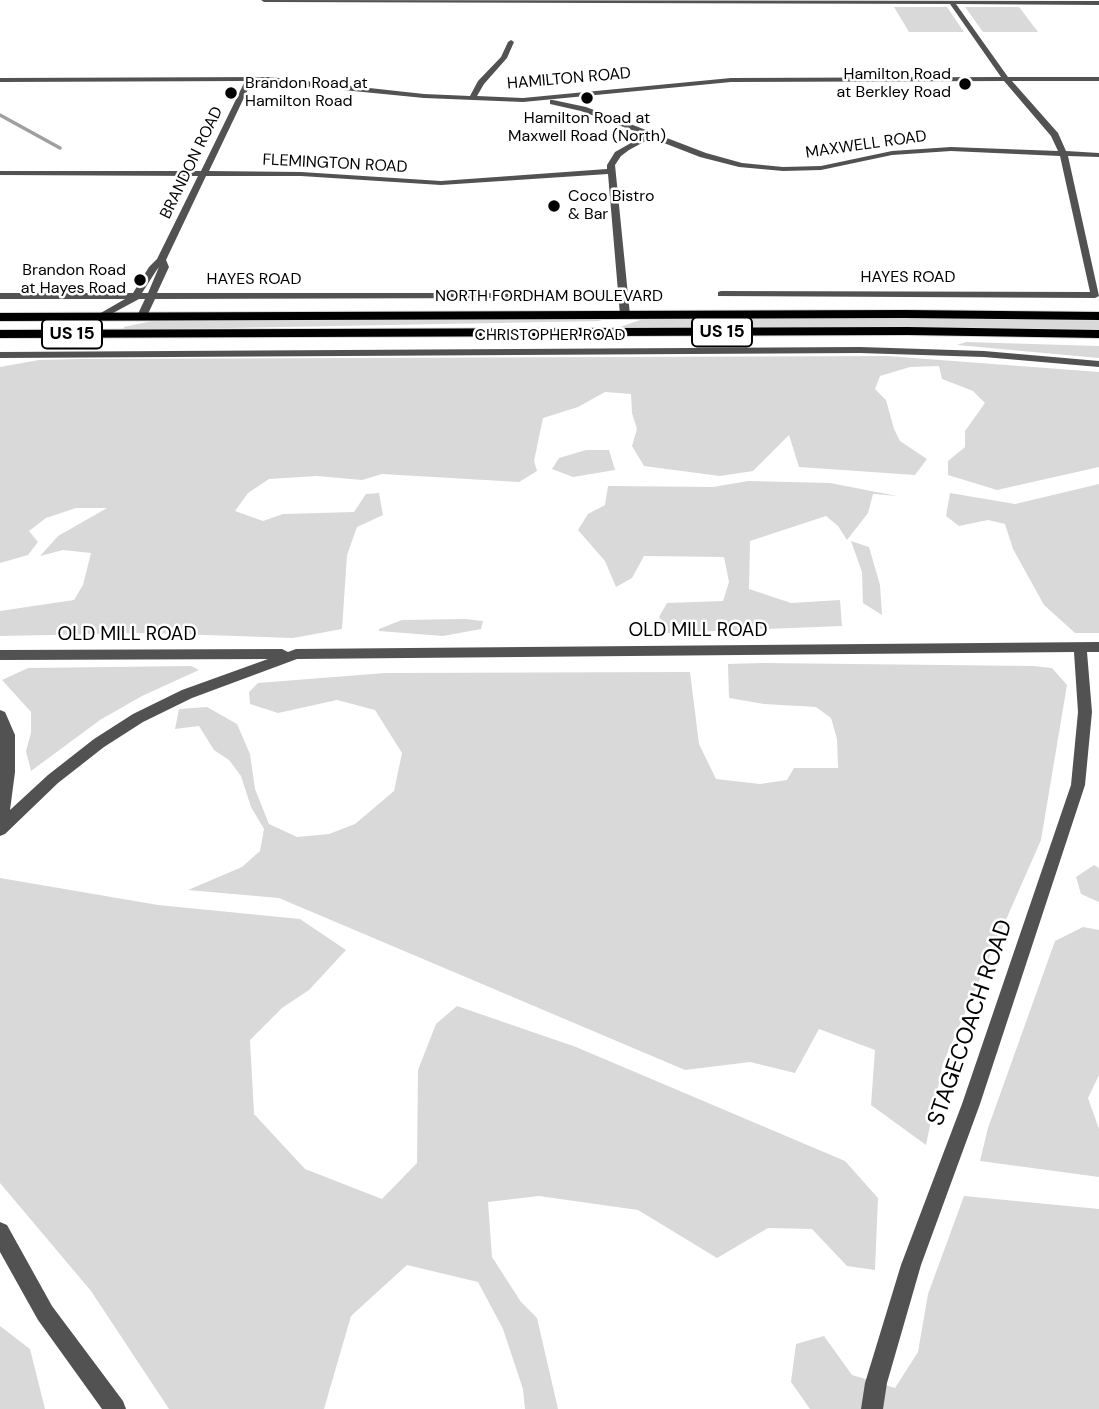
<!DOCTYPE html>
<html>
<head>
<meta charset="utf-8">
<style>
  body { margin:0 }
  canvas { display:block; background:#fff }
</style>
</head>
<body>
<canvas width="1099" height="1409"></canvas>
<script>
const c = document.querySelector('canvas').getContext('2d');
c.lineJoin = 'round';
function fill(path, color) { c.fillStyle = color; c.fill(path, 'evenodd'); }
const poly = rows => new Path2D(rows.map(r => 'M' + r).join(''));
function stroke(path, color, width, dash) { c.strokeStyle = color; c.lineWidth = width; c.lineCap = dash ? 'butt' : 'round'; c.setLineDash(dash || []); c.stroke(path); }
function label(font, color, halo, rows, align = 'center') {
  c.font = font + ' "DM Sans",sans-serif'; c.lineWidth = 5; c.setLineDash([]); c.textBaseline = 'middle'; c.strokeStyle = halo; c.fillStyle = color; for (const [text, x, y, turn = 0] of rows) {
    c.save(); c.translate(x, y); c.rotate((+turn || 0) * Math.PI / 180); c.textAlign = isNaN(turn) ? turn : align; if (halo) c.strokeText(text, 0, 0); c.fillText(text, 0, 0); c.restore();
  }
}
fill(poly([
  [894,7,947,7,964,32,909,32],
  [965,7,1019,7,1038,32,983,32],
  [971,318,1099,321,1099,329,617,328,643,319],
  [593,319,603,321,123,330,124,327,152,321],
  [966,342,1099,346,1099,358,957,345],
  [887,356,1099,372,1099,467,997,490,948,475,948,461,965,447,965,431,985,403,973,391,942,379,939,366,910,367,880,376,875,389,886,400,894,429,900,441,927,459,915,475,799,467,789,435,753,471,720,476,644,466,632,446,637,429,632,413,631,394,605,392,578,407,543,418,534,461,537,471,519,482,382,474,362,480,317,476,269,479,248,493,235,511,263,521,283,514,354,512,366,494,379,493,383,515,357,527,347,555,342,629,293,638,148,633,0,636,0,611,74,600,83,585,91,553,63,550,40,556,58,536,107,508,76,508,46,518,29,531,38,542,28,555,0,563,0,367,39,360,80,359],
  [586,450,609,450,615,470,573,477,552,469,559,458],
  [748,481,830,483,897,496,873,494,868,513,847,540,838,526,826,516,750,541,749,589,791,603,840,600,842,626,667,633,659,617,667,603,723,601,729,582,724,557,644,556,632,578,616,587,605,561,578,530,588,514,605,505,608,486,713,487],
  [1099,484,1099,633,1075,633,1044,605,1013,549,1005,524,988,520,959,526,946,516,950,493,1015,504],
  [851,541,869,547,880,585,882,615,863,603,862,572],
  [465,619,483,621,481,629,443,636,379,631,379,629,402,620],
  [763,663,1033,666,1052,668,1067,685,1041,840,943,1063,926,1145,871,1105,875,1050,819,1029,795,1073,750,1062,685,1070,279,898,188,890,242,867,260,851,264,829,251,807,241,776,229,760,214,750,199,726,175,729,179,709,207,707,237,724,250,754,255,789,269,824,297,837,329,834,355,824,394,791,402,753,375,710,337,700,278,713,250,704,249,692,258,683,385,673,690,672,699,744,716,779,760,784,787,780,794,768,838,768,837,739,831,718,816,707,764,704,729,698,728,664],
  [191,666,199,670,142,696,100,720,31,771,26,751,31,733,31,712,2,680,28,668],
  [1094,865,1099,868,1099,902,1081,894,1076,877],
  [0,878,158,905,300,919,346,950,309,990,282,1008,250,1040,254,1114,305,1169,382,1199,417,1163,418,1070,436,1024,457,1006,576,1047,845,1161,878,1198,875,1270,847,1266,812,1229,768,1228,717,1258,638,1210,539,1196,488,1202,492,1257,521,1302,537,1318,558,1409,525,1409,523,1389,503,1329,478,1282,407,1265,351,1316,324,1409,169,1409,91,1291,0,1183],
  [1083,927,1099,930,1099,1075,1088,1098,1099,1129,1099,1177,980,1161,988,1128,1055,941],
  [964,1196,1099,1209,1099,1409,810,1409,791,1382,796,1344,824,1336,852,1375,895,1388,918,1352,928,1294],
  [0,1326,30,1349,45,1409,0,1409]
]), '#d9d9d9');
stroke(poly([
  [0,115,60,148]
]), '#a0a0a0', 3.5);
const trunk = poly([
  [904,310,1099,312,1099,320,904,318,0,321,0,313,904,310],
  [908,327,1099,330,1099,338,908,335,0,338,0,330,908,327]
]);
stroke(trunk, '#dbdbdb', 2);
fill(poly([
  [261,0,1099,1,1099,5,956,4,1008,77,1099,77,1099,81,1012,81,1058,133,1066,151,1099,153,1099,157,1068,156,1099,296,1095,298,718,296,718,292,721,291,1090,292,1060,156,951,151,892,155,821,170,783,171,739,167,700,157,651,138,629,150,621,156,615,165,630,315,625,318,620,315,608,174,441,185,301,176,206,176,166,260,169,267,157,293,512,293,512,297,509,298,155,299,147,316,142,319,137,316,145,299,139,299,102,319,99,318,99,314,125,299,0,299,0,293,133,293,149,267,157,259,198,176,0,175,0,171,201,171,245,81,0,82,0,78,269,77,424,94,470,96,478,81,501,57,508,42,511,40,514,42,507,58,484,84,477,96,523,98,731,78,1001,77,950,4,264,2,261,0],
  [252,81,424,98,523,102,731,82,1004,81,1051,136,1058,151,951,147,892,151,821,166,783,167,742,163,706,153,586,107,553,100,550,100,550,104,581,111,645,135,615,152,607,165,607,169,441,181,301,172,209,171,252,81],
  [159,267,148,293,142,293,156,271,159,267],
  [860,347,984,351,1099,361,1099,367,984,357,860,353,0,358,0,352,860,347],
  [1099,642,1099,652,1087,652,1092,712,1085,785,980,1104,921,1265,887,1383,883,1409,861,1409,865,1383,901,1265,962,1104,1071,785,1078,712,1074,652,297,659,192,698,143,722,104,747,58,783,5,834,0,836,0,710,5,712,15,735,15,772,10,810,48,775,94,739,133,714,182,690,268,659,0,660,0,650,282,649,288,652,296,649,1099,642],
  [0,1222,7,1225,52,1306,123,1401,126,1409,102,1409,38,1320,0,1252,0,1222]
]), '#525252');
fill(trunk, '#000');
for (const [x, y, r, color] of [
  [965,84,7,"#000"],
  [231,93,7,"#000"],
  [587,98,7,"#000"],
  [554,206,7,"#000"],
  [140,280,7,"#000"]
]) { const dot = new Path2D(); dot.arc(x, y, r, 0, 2 * Math.PI); c.fillStyle = color; c.fill(dot); stroke(dot, '#fff', 2.5); }
label('16px', '#000', '#fff', [
  ["Hamilton Road",951,75],
  ["at Berkley Road",951,93],
  ["Brandon Road at",245,84,"left"],
  ["Hamilton Road",245,102,"left"],
  ["Hamilton Road at",587,119,"center"],
  ["Maxwell Road (North)",587,137,"center"],
  ["Coco Bistro",568,197,"left"],
  ["& Bar",568,215,"left"],
  ["Brandon Road",126,271],
  ["at Hayes Road",126,289]
], 'right');
label('16px', '#000', '#fff', [
  ["HAMILTON ROAD",569,79,-5],
  ["MAXWELL ROAD",866,145,-8],
  ["BRANDON ROAD",192,163,-64],
  ["FLEMINGTON ROAD",335,164,3],
  ["HAYES ROAD",908,278],
  ["HAYES ROAD",254,280],
  ["NORTH FORDHAM BOULEVARD",549,297],
  ["CHRISTOPHER ROAD",550,336]
]);
for (const [x, y, w] of [
  [722,332,60],
  [72,334,60]
]) { const box = new Path2D(); box.roundRect(x - w / 2, y - 14.5, w, 29, 5); c.fillStyle = '#fff'; c.fill(box); stroke(box, '#000', 2); }
label('bold 18px', '#000', null, [
  ["US 15",722,332],
  ["US 15",72,334]
]);
label('19px', '#000', '#fff', [
  ["OLD MILL ROAD",698,631],
  ["OLD MILL ROAD",127,635]
]);
label('23px', '#000', '#fff', [
  ["STAGECOACH ROAD",971,1023,-71]
]);
</script>
</body>
</html>
